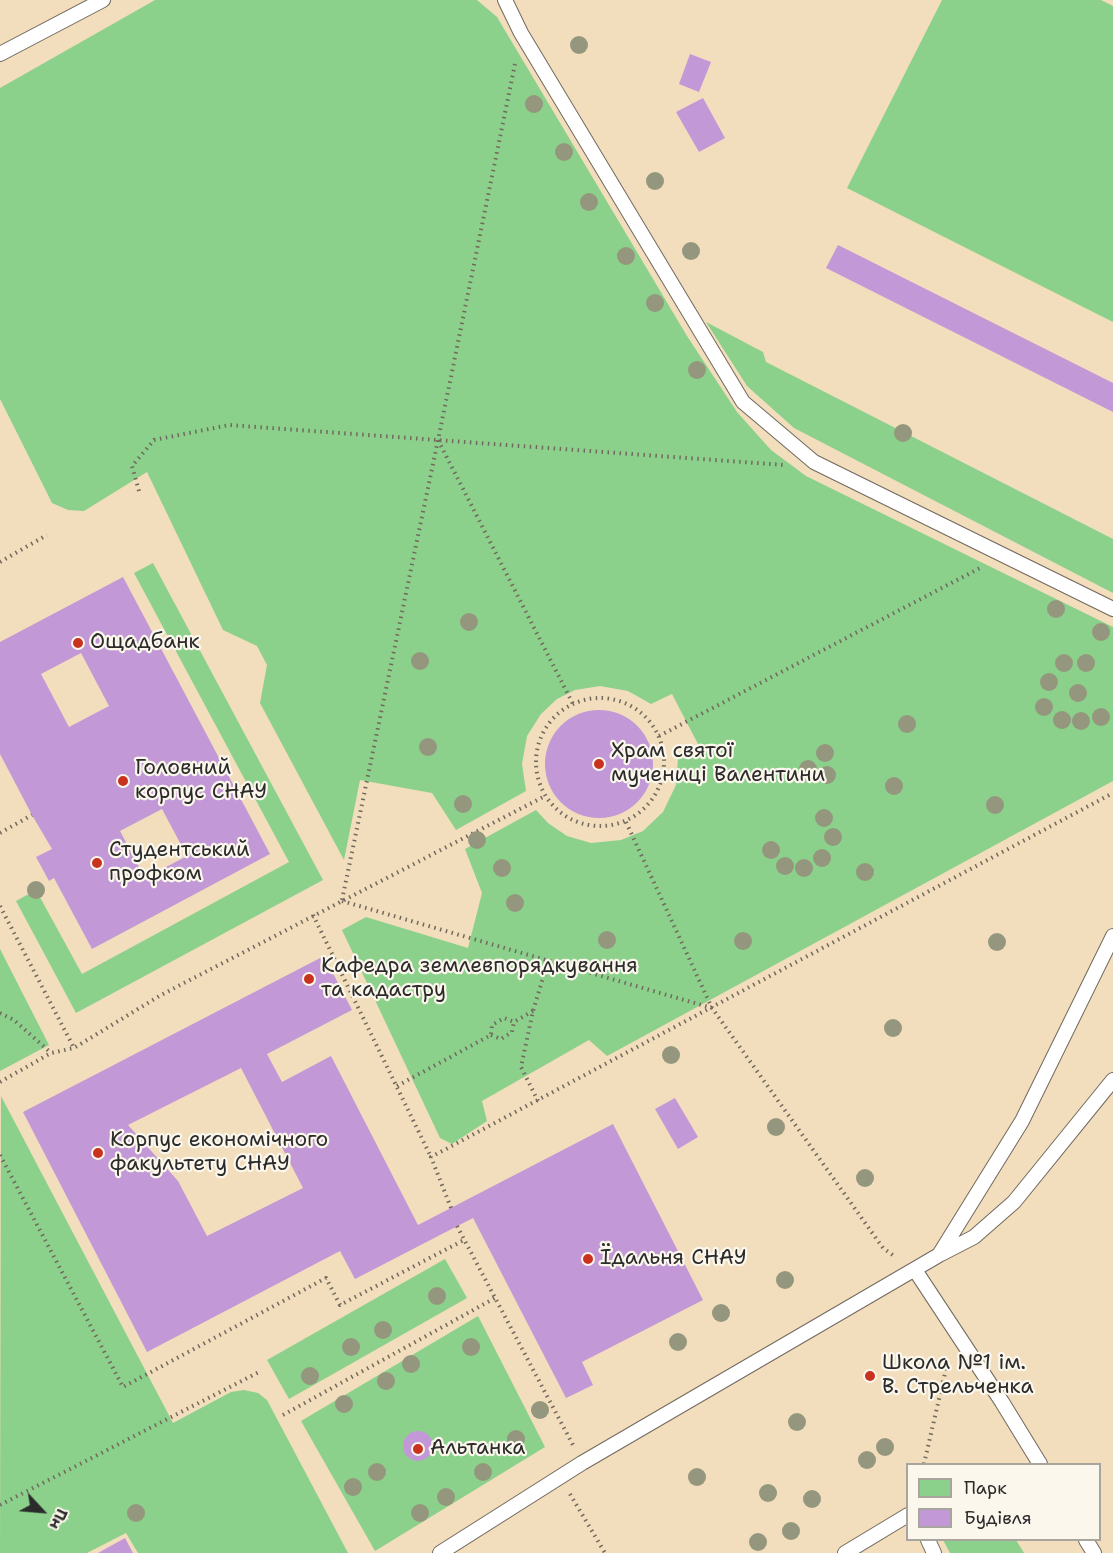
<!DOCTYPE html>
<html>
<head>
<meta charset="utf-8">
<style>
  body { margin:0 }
  #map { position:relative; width:1113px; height:1553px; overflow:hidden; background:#f2ddbd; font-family:"Shantell Sans",sans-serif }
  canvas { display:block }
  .legend { position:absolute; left:906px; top:1463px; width:195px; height:78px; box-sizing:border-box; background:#fbf7ec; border:2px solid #a8a59f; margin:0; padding:8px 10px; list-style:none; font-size:18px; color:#2b2b2b }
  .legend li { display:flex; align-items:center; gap:12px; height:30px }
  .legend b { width:30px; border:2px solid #a8a59f }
  .north { position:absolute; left:12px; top:1481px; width:60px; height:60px; -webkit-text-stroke:4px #fbf7ec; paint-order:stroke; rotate:116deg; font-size:16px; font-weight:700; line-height:24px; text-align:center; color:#2b2b2b }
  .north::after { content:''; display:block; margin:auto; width:21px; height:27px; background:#2b2b2b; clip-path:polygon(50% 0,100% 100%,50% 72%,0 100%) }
</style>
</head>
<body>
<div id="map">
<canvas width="1113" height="1553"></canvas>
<ul class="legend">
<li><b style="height:16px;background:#8cd18b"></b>Парк</li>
<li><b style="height:16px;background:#c299d6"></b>Будівля</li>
</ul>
<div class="north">Пн</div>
</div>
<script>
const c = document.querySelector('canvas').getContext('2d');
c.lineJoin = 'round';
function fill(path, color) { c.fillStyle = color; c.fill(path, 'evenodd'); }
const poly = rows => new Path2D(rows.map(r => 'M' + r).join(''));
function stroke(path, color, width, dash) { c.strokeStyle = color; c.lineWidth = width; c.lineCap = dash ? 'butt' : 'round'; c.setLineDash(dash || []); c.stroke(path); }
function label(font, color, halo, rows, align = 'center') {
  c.font = font + ' "Shantell Sans",sans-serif'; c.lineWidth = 4.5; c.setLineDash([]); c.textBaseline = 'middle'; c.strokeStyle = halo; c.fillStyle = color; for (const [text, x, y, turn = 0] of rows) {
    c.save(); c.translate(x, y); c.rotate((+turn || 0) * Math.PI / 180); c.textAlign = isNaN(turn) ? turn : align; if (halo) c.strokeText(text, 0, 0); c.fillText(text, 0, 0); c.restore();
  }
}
fill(poly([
  [155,0,477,0,497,17,687,336,737,412,771,450,806,476,1113,627,1113,781,607,1056,589,1040,482,1101,487,1121,452,1144,440,1138,342,930,366,917,468,948,482,893,465,849,536,810,548,823,567,836,591,843,621,840,643,831,663,812,676,785,678,758,699,746,672,694,651,704,628,691,600,686,575,690,557,699,541,714,527,736,522,764,526,791,456,830,432,793,360,780,344,860,260,703,267,665,257,646,223,630,147,472,84,511,68,510,52,503,0,399,0,88],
  [942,0,1101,0,1113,6,1113,322,847,188],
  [706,322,763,352,766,362,1113,539,1113,593,794,428,747,386],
  [153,563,323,880,76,1013,16,901,36,890,82,974,289,862,134,573],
  [0,949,49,1045,0,1071],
  [1,1096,173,1423,231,1392,244,1390,258,1393,267,1400,348,1553,138,1553,126,1533,87,1553,0,1553],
  [445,1259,467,1298,289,1399,267,1360],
  [478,1316,545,1447,375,1551,301,1421],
  [943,1540,1016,1540,1024,1553,950,1553]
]), '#8cd18b');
fill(poly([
  [690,54,711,62,699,92,679,84],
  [703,98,725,138,699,152,676,112],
  [838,245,1113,383,1113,412,826,268],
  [123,577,270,854,92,949,54,878,49,881,36,857,52,849,32,815,0,754,0,642],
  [81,653,109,706,69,727,41,674],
  [162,809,187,856,145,878,120,831],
  '545 764a54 54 0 1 1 108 0a54 54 0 1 1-108 0Z',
  [324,956,352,1010,267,1054,282,1082,331,1056,418,1225,613,1124,703,1300,582,1362,593,1385,566,1398,473,1218,355,1279,340,1251,147,1352,23,1112],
  [241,1068,303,1188,207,1236,178,1181,128,1125],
  [675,1098,698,1137,678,1149,655,1109],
  '403 1446a15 15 0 1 1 30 0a15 15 0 1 1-30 0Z',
  [125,1538,133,1553,98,1553]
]), '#c299d6');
const service = poly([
  [505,0,521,33,743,402,814,462,1113,609],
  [0,54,103,0],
  [941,1254,974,1237,1014,1202,1113,1080],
  [915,1270,1002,1402,1040,1464],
  [928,1540,934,1553],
  [1086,1540,1094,1553],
  [440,1553,582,1463,939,1255,1022,1121,1113,936],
  [845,1553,908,1515]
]);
stroke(service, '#71695e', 16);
stroke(poly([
  [515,64,438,440,573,704],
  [139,491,132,466,154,440,229,425,784,465],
  [0,562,47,535],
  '536 762a64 64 0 1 1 128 0a64 64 0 1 1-128 0Z',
  [659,736,980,568],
  [626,822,712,1008,883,1248,894,1256],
  [0,833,32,815],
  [342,900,438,440],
  [342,901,712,1008],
  [0,906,74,1048],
  [313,915,431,1157],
  [0,1013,14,1020,51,1053],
  [491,1035,501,1039,512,1032,514,1022],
  [0,1082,51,1053,74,1048,161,995,545,796],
  [397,1086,491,1035,492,1025,504,1018,514,1022,533,1011],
  [538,1101,521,1067,533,1011,548,961],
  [0,1155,123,1387,326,1278,340,1305,464,1240],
  [451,1208,431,1157,1113,793],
  [457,1226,573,1445],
  [283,1415,495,1298],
  [924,1464,948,1360],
  [570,1494,605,1553],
  [0,1505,259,1372]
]), '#71695e', 4, [1.5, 4.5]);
stroke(service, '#fff', 14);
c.fillStyle = '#94977d';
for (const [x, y] of [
  [579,45],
  [534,104],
  [564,152],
  [655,181],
  [589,202],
  [691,251],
  [626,256],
  [655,303],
  [697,370],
  [903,433],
  [1056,609],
  [469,622],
  [1101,632],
  [420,661],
  [1064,663],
  [1086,663],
  [1049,682],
  [1078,693],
  [1044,707],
  [1101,717],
  [1062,720],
  [1081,721],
  [907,724],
  [428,747],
  [825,753],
  [808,769],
  [827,775],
  [894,786],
  [463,804],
  [995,805],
  [824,818],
  [833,837],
  [477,840],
  [771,850],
  [822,858],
  [785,866],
  [502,868],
  [804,868],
  [865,872],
  [36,890],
  [515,903],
  [607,940],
  [743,941],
  [997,942],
  [893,1028],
  [671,1055],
  [776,1127],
  [865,1178],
  [785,1280],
  [437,1296],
  [721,1313],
  [383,1330],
  [678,1342],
  [351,1347],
  [471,1347],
  [411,1364],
  [310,1376],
  [386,1381],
  [344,1404],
  [540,1410],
  [797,1422],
  [516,1439],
  [885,1447],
  [867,1460],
  [377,1472],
  [483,1472],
  [697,1477],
  [353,1487],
  [768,1493],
  [446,1497],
  [812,1499],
  [136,1513],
  [420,1513],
  [791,1531],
  [758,1542]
]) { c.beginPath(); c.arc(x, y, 9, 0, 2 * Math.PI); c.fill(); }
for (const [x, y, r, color] of [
  [78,643,6,"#c8321e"],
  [599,764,6,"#c8321e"],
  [123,781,6,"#c8321e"],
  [97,863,6,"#c8321e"],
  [309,979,6,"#c8321e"],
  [98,1153,6,"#c8321e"],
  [588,1259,6,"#c8321e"],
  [870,1376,6,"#c8321e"],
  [418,1449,6,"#c8321e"]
]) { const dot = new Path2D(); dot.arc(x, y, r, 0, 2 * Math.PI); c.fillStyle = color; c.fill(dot); stroke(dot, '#fbf7ec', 2); }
label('21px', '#2b2b2b', '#fbf7ec', [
  ["Ощадбанк",90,643],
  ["Храм святої",611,752],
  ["мучениці Валентини",611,776],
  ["Головний",135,769],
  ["корпус СНАУ",135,793],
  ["Студентський",109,851],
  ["профком",109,875],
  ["Кафедра землевпорядкування",321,967],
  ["та кадастру",321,991],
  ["Корпус економічного",110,1141],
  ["факультету СНАУ",110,1165],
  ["Їдальня СНАУ",600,1259],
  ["Школа №1 ім.",882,1364],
  ["В. Стрельченка",882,1388],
  ["Альтанка",430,1449]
], 'left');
</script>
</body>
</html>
